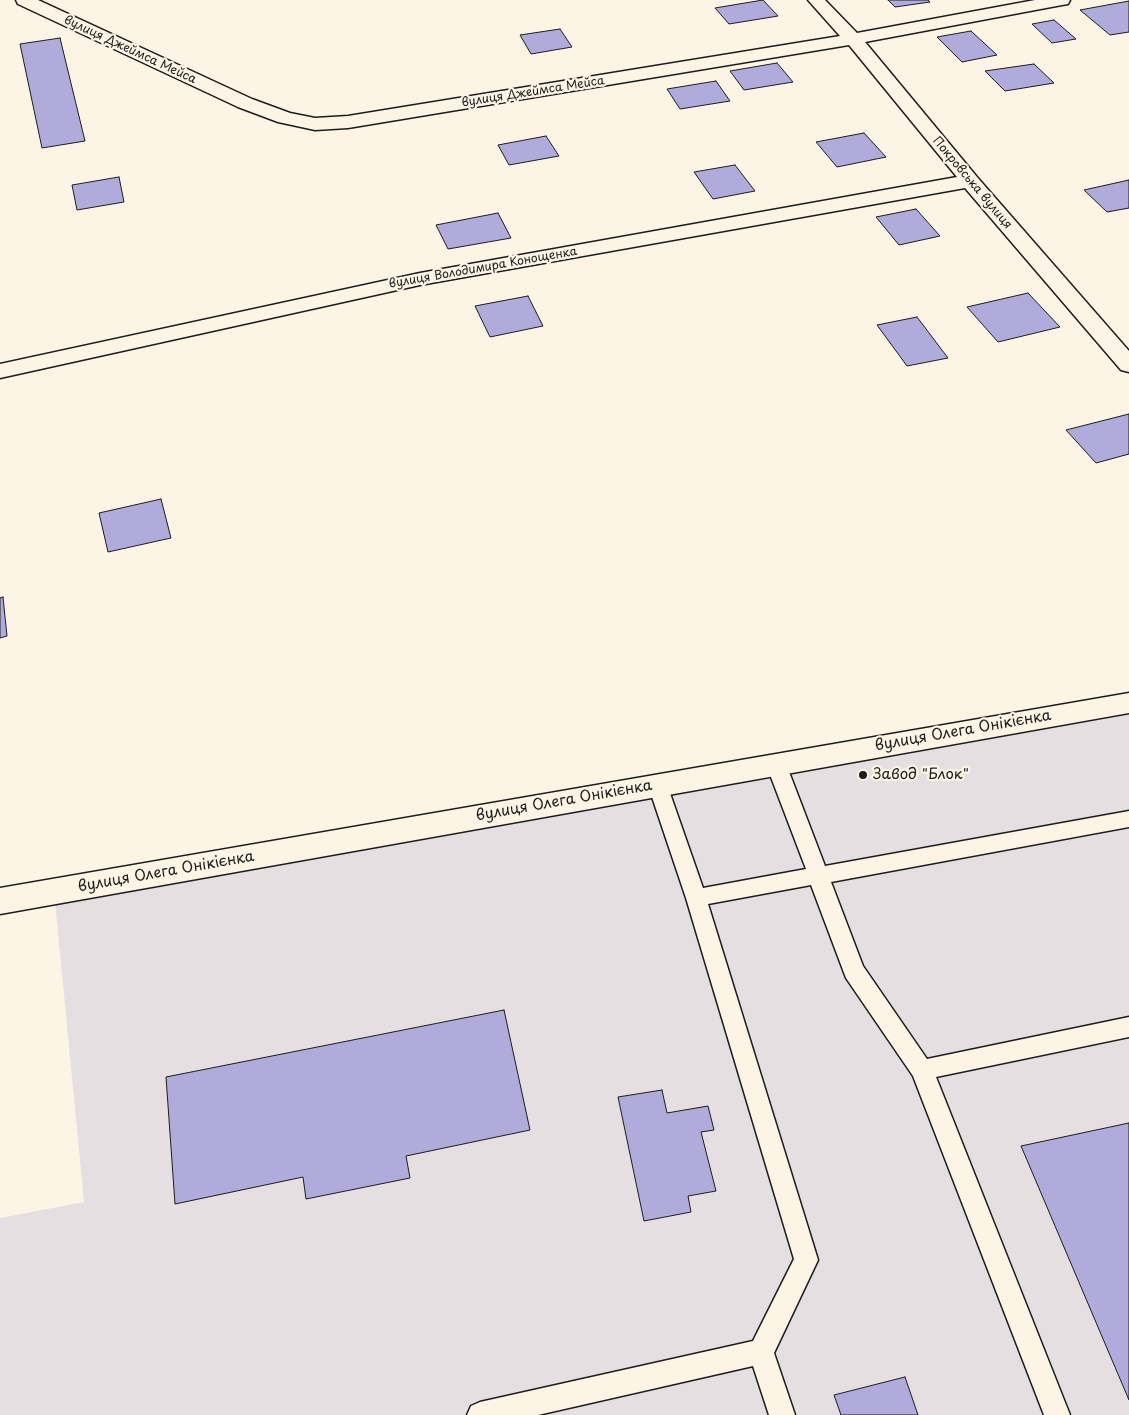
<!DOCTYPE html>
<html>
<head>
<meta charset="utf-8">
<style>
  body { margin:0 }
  canvas { display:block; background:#fcf5e5 }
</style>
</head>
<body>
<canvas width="1129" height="1415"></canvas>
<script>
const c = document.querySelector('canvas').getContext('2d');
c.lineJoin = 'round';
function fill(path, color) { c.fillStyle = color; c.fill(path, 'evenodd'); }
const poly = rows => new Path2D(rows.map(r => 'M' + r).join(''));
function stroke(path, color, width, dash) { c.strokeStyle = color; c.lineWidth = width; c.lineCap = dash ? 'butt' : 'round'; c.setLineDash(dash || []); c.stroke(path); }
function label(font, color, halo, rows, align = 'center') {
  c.font = font + ' "Playpen Sans",sans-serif'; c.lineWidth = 4.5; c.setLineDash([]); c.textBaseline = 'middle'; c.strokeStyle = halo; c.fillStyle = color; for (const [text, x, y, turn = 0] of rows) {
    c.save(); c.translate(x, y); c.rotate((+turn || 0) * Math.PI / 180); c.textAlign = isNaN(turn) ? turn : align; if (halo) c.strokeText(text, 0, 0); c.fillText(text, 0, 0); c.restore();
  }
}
fill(poly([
  [1129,703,1129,1415,0,1415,0,1218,84,1202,54,891]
]), '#e6dfe2');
const building = poly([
  [763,0,778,16,729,24,715,8,763,0],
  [888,0,928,0,930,2,895,7,888,0],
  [1129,1,1129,32,1110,35,1080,10,1129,1],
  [1054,20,1076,39,1052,43,1032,24,1054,20],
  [560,29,572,47,531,54,520,35,560,29],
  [971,31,997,55,962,62,937,37,971,31],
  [60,38,85,141,42,148,20,44,60,38],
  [777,63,793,82,744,90,730,71,777,63],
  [1034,64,1054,83,1005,91,985,71,1034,64],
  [716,81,730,101,680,109,667,89,716,81],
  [864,133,886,157,837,167,816,142,864,133],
  [546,136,559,156,509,165,498,145,546,136],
  [735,165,755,191,713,199,694,172,735,165],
  [119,177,124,202,77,210,72,185,119,177],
  [1129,180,1129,208,1107,212,1084,190,1129,180],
  [916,209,940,236,899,245,876,217,916,209],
  [498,213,511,238,448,249,436,225,498,213],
  [1028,293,1060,327,998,342,967,307,1028,293],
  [528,296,543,326,490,337,475,306,528,296],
  [917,317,948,358,907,366,877,325,917,317],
  [1129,414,1129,454,1096,463,1066,430,1129,414],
  [161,499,171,538,108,552,99,513,161,499],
  [3,597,7,636,0,638,0,598,3,597],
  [504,1010,530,1130,406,1156,410,1178,306,1199,303,1177,175,1204,166,1077,504,1010],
  [662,1090,667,1113,708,1106,714,1130,701,1132,716,1191,688,1196,691,1212,644,1221,618,1097,662,1090],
  [1129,1123,1129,1400,1021,1146,1129,1123],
  [905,1377,918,1415,841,1415,834,1395,905,1377]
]);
fill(building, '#b1abdc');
stroke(building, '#1c1c1c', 1);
const lane = poly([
  [776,756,783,759,786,764,825,866,1129,811,1129,827,831,882,863,966,927,1059,1129,1017,1129,1037,936,1077,1070,1415,1044,1415,913,1076,846,978,811,885,708,904,818,1260,774,1353,795,1415,769,1415,753,1366,538,1415,467,1415,471,1406,480,1402,753,1341,794,1259,686,898,648,785,651,779,658,777,665,779,703,888,806,869,766,764,769,759,776,756]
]);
const street = poly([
  [16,0,38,0,252,99,290,113,315,118,348,116,840,36,808,0,825,0,857,33,1035,0,1070,0,1068,4,1062,5,865,42,977,177,1129,351,1129,372,1121,370,965,188,420,285,0,378,0,364,420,273,957,177,849,45,348,128,315,130,278,122,238,107,18,4,16,0]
]);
const primary = poly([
  [1129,693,1129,713,0,914,0,888,1129,693]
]);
stroke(lane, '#1c1c1c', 3);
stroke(street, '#1c1c1c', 3);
stroke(primary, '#1c1c1c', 3);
fill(lane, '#fcf5e5');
fill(street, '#fcf5e5');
fill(primary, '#fcf5e5');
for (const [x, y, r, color] of [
  [863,775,5,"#1c1c1c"]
]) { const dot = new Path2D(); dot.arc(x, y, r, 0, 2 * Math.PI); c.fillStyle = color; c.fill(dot); stroke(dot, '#fcf5e5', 2); }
label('12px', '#1c1c1c', '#fcf5e5', [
  ["вулиця Джеймса Мейса",130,50,25],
  ["вулиця Джеймса Мейса",533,92,-9],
  ["Покровська вулиця",972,183,50],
  ["вулиця Володимира Конощенка",483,268,-10]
]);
label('15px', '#1c1c1c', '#fcf5e5', [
  ["вулиця Олега Онікієнка",963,731,-10],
  ["вулиця Олега Онікієнка",564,801,-10],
  ["вулиця Олега Онікієнка",166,872,-10]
]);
label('15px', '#1c1c1c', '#fcf5e5', [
  ["Завод \"Блок\"",873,775]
], 'left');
</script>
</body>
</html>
